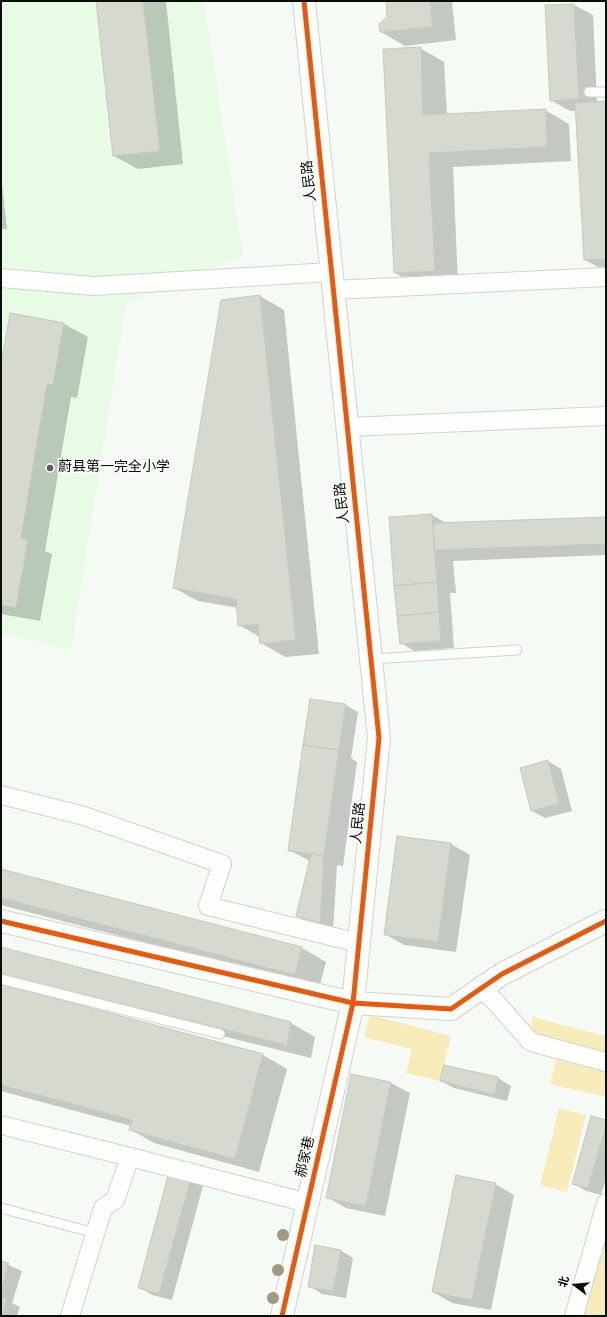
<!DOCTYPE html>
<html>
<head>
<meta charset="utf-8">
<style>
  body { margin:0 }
  #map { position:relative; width:607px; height:1317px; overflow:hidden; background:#f5faf4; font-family:Jost,"Noto Sans SC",sans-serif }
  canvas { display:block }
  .frame { position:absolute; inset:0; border:2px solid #070f06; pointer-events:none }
  .north { position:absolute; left:555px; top:1265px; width:40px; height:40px; -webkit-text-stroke:3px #fff; paint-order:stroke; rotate:286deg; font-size:11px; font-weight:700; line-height:16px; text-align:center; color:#070f06 }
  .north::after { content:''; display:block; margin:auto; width:14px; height:18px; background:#070f06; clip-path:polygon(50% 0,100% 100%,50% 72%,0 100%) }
</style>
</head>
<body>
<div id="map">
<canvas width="607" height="1317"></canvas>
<div class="frame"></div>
<div class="north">北</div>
</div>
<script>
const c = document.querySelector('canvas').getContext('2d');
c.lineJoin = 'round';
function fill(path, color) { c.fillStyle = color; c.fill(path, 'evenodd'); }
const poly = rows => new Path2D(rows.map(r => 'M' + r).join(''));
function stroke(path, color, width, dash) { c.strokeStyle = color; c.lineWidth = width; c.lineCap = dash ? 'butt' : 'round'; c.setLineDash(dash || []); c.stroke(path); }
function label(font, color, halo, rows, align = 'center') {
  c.font = font + ' Jost,"Noto Sans SC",sans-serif'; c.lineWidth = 3.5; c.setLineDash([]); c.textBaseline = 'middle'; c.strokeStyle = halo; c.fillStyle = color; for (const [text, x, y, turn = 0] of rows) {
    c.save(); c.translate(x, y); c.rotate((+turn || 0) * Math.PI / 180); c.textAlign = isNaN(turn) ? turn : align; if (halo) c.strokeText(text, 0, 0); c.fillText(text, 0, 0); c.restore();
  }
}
fill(poly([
  [1,1,204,1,243,255,126,304,71,649,1,633]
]), '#e8fce5');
fill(poly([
  [370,1015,451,1036,440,1081,406,1073,412,1049,364,1037],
  [532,1017,606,1036,606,1053,532,1035],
  [556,1060,606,1072,606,1097,550,1084],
  [559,1108,586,1115,567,1192,540,1185],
  [606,1230,606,1316,581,1316]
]), '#f7ebba');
fill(poly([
  [97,1,166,1,183,164,138,169,114,156],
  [387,1,452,1,456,40,405,46,381,32,388,18],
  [574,5,593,15,597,103,606,102,606,267,598,267,585,260,576,111,570,111,551,100],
  [420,48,444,62,447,115,545,110,569,124,571,161,453,167,458,285,419,287,395,273],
  [1,174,7,229,1,229],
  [260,296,284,310,319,654,285,657,261,643,260,637,239,625,238,608,198,601,174,588],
  [11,315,64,324,88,337,77,398,71,397,45,551,52,554,40,621,1,614,1,371],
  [432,515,446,523,606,517,606,555,453,561,456,593,450,593,454,648,414,651,401,643],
  [345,705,358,712,351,758,357,762,343,866,337,865,333,930,310,923,297,916,310,861,289,850],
  [548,761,561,769,572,811,545,818,532,811],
  [451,844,470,855,456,952,404,945,385,934],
  [1,870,302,948,326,962,319,988,1,905],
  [1,948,291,1023,315,1037,311,1058,1,981],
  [1,985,263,1055,287,1069,259,1172,154,1143,130,1129,131,1126,1,1091],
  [445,1066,498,1078,511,1086,507,1101,454,1088,441,1081],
  [352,1075,391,1083,410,1093,385,1216,346,1208,327,1197],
  [606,1121,606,1179,601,1195,586,1191,573,1183],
  [190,1179,203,1186,172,1300,152,1295,139,1287],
  [495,1184,514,1195,491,1310,452,1303,433,1292],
  [340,1250,353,1258,346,1298,322,1294,309,1286],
  [1,1262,22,1271,12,1303,20,1307,17,1316,1,1316]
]), '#0003');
const building = poly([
  [96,1,143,1,160,151,113,156,96,1],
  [386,1,430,1,433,27,380,32,379,24,387,17,386,1],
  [574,4,579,99,550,101,545,5,574,4],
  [421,47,423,115,546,109,547,147,429,153,435,271,394,273,383,49,421,47],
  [606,101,606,259,584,260,575,103,606,101],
  [260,295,296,640,260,644,258,624,238,626,236,599,173,588,221,300,260,295],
  [10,313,64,323,53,385,47,384,21,538,28,540,16,608,1,605,1,365,10,313],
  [432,514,437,582,394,586,389,517,432,514],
  [606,517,606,544,434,550,433,523,606,517],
  [437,582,439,612,397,616,394,586,437,582],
  [439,612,441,641,400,644,397,616,439,612],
  [310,699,346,704,339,750,303,745,310,699],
  [303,745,339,750,324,856,288,851,303,745],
  [548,760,559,804,531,811,520,768,548,760],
  [397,836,451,843,438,942,384,935,397,836],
  [311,854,324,856,320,923,296,916,311,854],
  [1,869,302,947,295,975,1,898,1,869],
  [1,947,291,1022,287,1045,1,974,1,947],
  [1,984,263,1054,235,1159,129,1130,132,1120,1,1085,1,984],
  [444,1065,498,1077,495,1095,440,1081,444,1065],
  [351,1074,391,1082,366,1206,326,1198,351,1074],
  [591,1116,606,1120,606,1126,588,1188,572,1184,591,1116],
  [169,1172,191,1178,159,1294,138,1288,169,1172],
  [456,1175,496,1183,472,1300,432,1292,456,1175],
  [315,1245,341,1250,333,1291,308,1287,315,1245],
  [1,1261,9,1263,1,1291,1,1261],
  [1,1297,7,1299,2,1316,1,1316,1,1297]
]);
fill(building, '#d6d9d0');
stroke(building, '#c6c9c0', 1);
const service = poly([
  [589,92,606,92],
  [371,659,517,650],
  [1,979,220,1034],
  [1,1208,95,1233]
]);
const minor = poly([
  [1,278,94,286,331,272],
  [333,290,606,277],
  [347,427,606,416],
  [1,795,84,816,222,864,208,906,359,943],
  [482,987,531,1042,606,1062],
  [1,1125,130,1157],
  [70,1316,103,1208,115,1200,130,1157,308,1203],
  [574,1316,606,1203]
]);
const tertiary = poly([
  [1,921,353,1003,451,1009,502,974,606,921],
  [282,1316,353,1003,379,738,304,1]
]);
stroke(service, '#ced5cd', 11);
stroke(minor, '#ced5cd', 20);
stroke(tertiary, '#ced5cd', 24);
stroke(service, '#fefefd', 9);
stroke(minor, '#fefefd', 18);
stroke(tertiary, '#fefefd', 22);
stroke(poly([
  [1,921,353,1003,451,1009,502,974,606,921],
  [282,1316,353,1003,379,738,304,1]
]), '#e8590c', 5);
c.fillStyle = '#9e997f';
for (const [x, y] of [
  [283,1235],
  [278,1270],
  [273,1298]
]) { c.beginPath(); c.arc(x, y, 6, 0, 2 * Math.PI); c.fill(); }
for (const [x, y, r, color] of [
  [50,468,4,"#5a6159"]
]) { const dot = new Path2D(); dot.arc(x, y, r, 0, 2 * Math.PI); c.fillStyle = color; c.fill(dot); stroke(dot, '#fff', 1.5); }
label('14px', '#070f06', '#fff', [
  ["人民路",310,181,-96],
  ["人民路",343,503,-96],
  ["人民路",359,823,-84],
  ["郝家巷",306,1157,-77]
]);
label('14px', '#070f06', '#fff', [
  ["蔚县第一完全小学",58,468]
], 'left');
</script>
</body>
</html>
